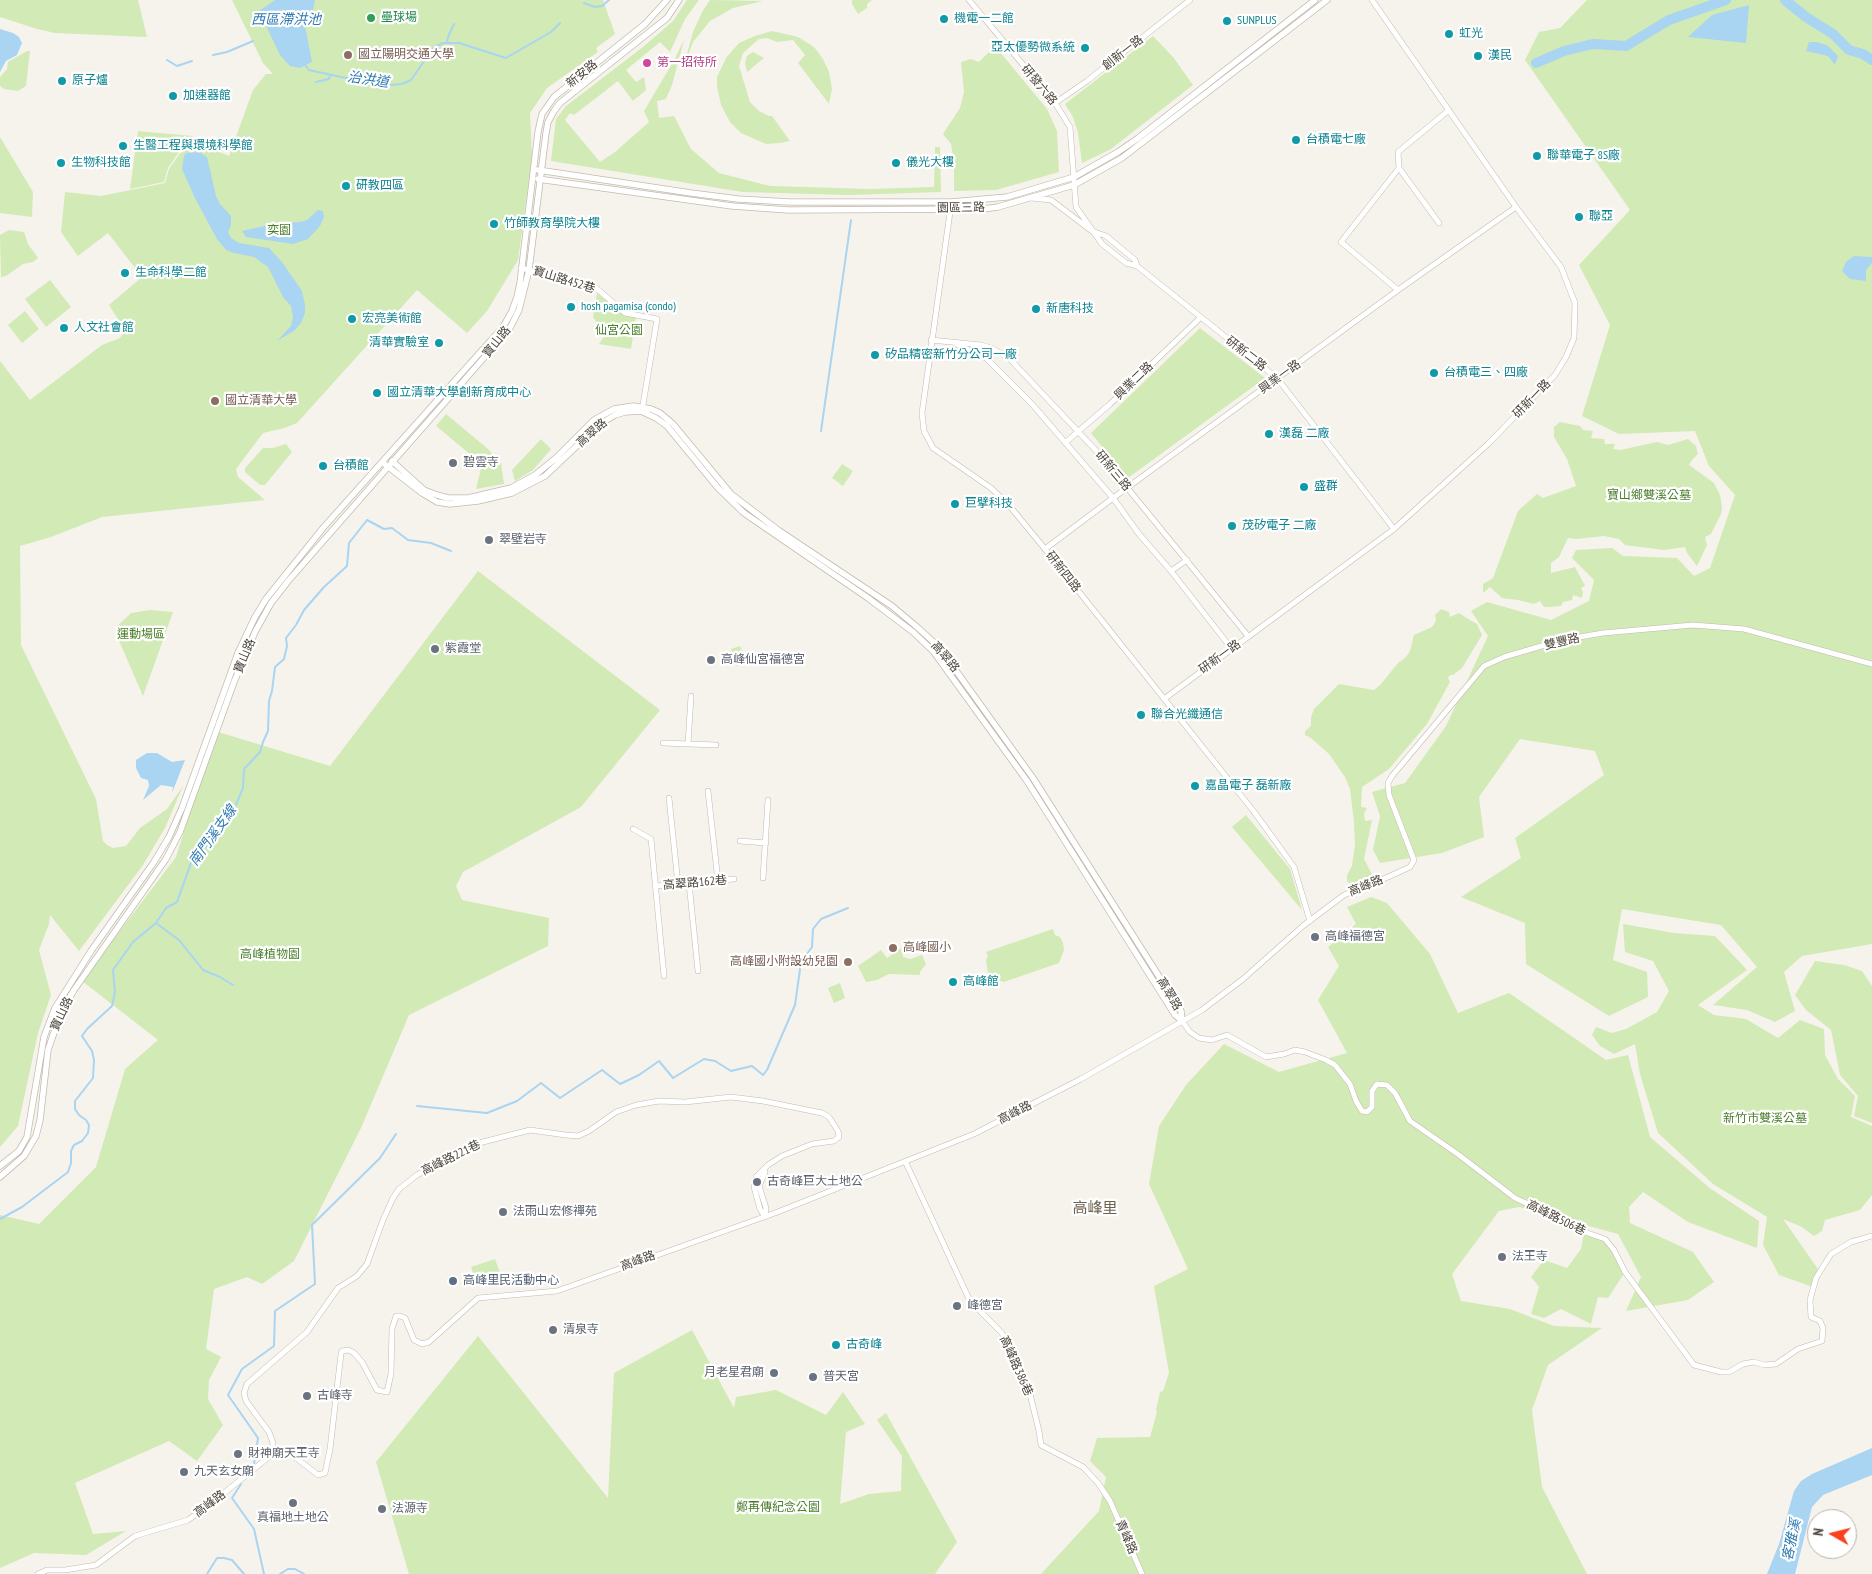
<!DOCTYPE html>
<html>
<head>
<meta charset="utf-8">
<style>
  body { margin:0 }
  #map { position:relative; width:1872px; height:1574px; overflow:hidden; background:#f6f3ec; font-family:"PT Sans Narrow",sans-serif }
  canvas { display:block }
  .north { position:absolute; left:1807px; top:1509px; width:50px; height:50px; box-sizing:border-box; background:#fff; border:1px solid #b7b4b0; border-radius:50%; rotate:278deg; font-size:14px; font-weight:700; line-height:20px; text-align:center; color:#4b4439 }
  .north::after { content:''; display:block; margin:auto; width:18px; height:22px; background:#fc3f1d; clip-path:polygon(50% 0,100% 100%,50% 72%,0 100%) }
</style>
</head>
<body>
<div id="map">
<canvas width="1872" height="1574"></canvas>
<div class="north">N</div>
</div>
<script>
const c = document.querySelector('canvas').getContext('2d');
c.lineJoin = 'round';
function fill(path, color) { c.fillStyle = color; c.fill(path, 'evenodd'); }
const poly = rows => new Path2D(rows.map(r => 'M' + r).join(''));
function stroke(path, color, width, dash) { c.strokeStyle = color; c.lineWidth = width; c.lineCap = dash ? 'butt' : 'round'; c.setLineDash(dash || []); c.stroke(path); }
function label(font, color, halo, rows, align = 'center') {
  c.font = font + ' "PT Sans Narrow","Noto Sans TC",sans-serif'; c.lineWidth = 4.5; c.setLineDash([]); c.textBaseline = 'middle'; c.strokeStyle = halo; c.fillStyle = color; for (const [text, x, y, turn = 0] of rows) {
    c.save(); c.translate(x, y); c.rotate((+turn || 0) * Math.PI / 180); c.textAlign = isNaN(turn) ? turn : align; if (halo) c.strokeText(text, 0, 0); c.fillText(text, 0, 0); c.restore();
  }
}
fill(poly([
  [0,0,138,0,147,37,55,33,37,29,0,17],
  [232,0,603,0,615,34,596,48,598,52,547,88,530,113,532,157,518,260,487,311,467,333,417,290,297,423,284,428,263,433,236,469,238,477,265,500,102,517,51,537,20,546,21,645,96,799,103,841,107,845,113,848,126,846,140,828,167,809,183,786,165,828,143,865,79,951,50,915,49,924,39,950,51,995,38,1033,18,1126,0,1147,0,361,30,400,102,345,120,338,125,330,109,305,142,277,108,233,78,256,61,232,65,192,101,196,165,183,169,169,180,153,191,148,179,152,168,168,164,182,130,189,138,131,192,136,201,146,196,147,217,151,229,156,253,90,266,74,273,74,263,63],
  [687,0,699,0,685,19,670,52,660,42,626,70,636,82,644,77,646,90,633,101,618,81,574,115,570,113,565,120,600,162,615,152,649,122,644,111,673,62,684,40,672,85,666,99,657,101,659,118,674,116,691,149,719,173,770,186,871,189,934,187,935,147,940,147,941,192,849,195,743,192,551,161,556,119,566,106,643,47,673,21],
  [710,0,763,1,733,8,710,21,693,42,683,68,693,32,702,12],
  [852,0,872,0,867,4,867,8,858,14,852,4],
  [1587,0,1872,0,1872,944,1802,956,1784,972,1795,1011,1775,1022,1747,1010,1713,1005,1757,967,1721,925,1622,909,1613,960,1647,972,1648,997,1609,1016,1526,964,1525,923,1461,897,1521,858,1515,838,1604,775,1595,751,1520,739,1479,797,1484,837,1442,853,1380,863,1373,850,1380,816,1372,792,1405,783,1446,726,1488,636,1471,611,1487,602,1551,620,1589,601,1594,580,1572,558,1576,550,1612,548,1623,556,1677,558,1694,576,1710,568,1735,495,1709,466,1695,431,1619,434,1582,416,1610,325,1579,265,1630,210,1525,60,1539,32,1560,28],
  [772,31,798,37,814,47,823,59,829,72,832,89,829,104,798,63,805,55,793,40,777,42,767,38,759,39,752,45,743,53,739,66,750,102,759,111,769,116,772,116,790,141,779,143,766,144,741,133,730,122,721,105,717,86,717,77,726,58,739,43,755,36],
  [1153,36,1173,57,1193,85,1111,149,1082,163,1078,133,1073,117,1065,104],
  [995,46,1047,109,1057,131,1059,172,996,190,954,191,954,160,951,144,943,134,960,108,964,92,961,62,971,59,979,62],
  [27,51,30,51,26,86,18,91,4,89,0,86,0,77,7,69,8,62],
  [753,52,764,58,747,72,745,63,747,56],
  [0,137,33,192,32,217,0,213],
  [9,230,24,232,28,244,38,258,33,262,23,264,6,276,1,277,0,235],
  [50,280,71,307,46,327,25,299],
  [597,293,625,316,636,317,631,349,599,344,605,335,593,317],
  [25,311,39,329,22,343,8,325],
  [1200,328,1265,378,1128,478,1091,433],
  [446,414,488,449,501,463,504,484,476,489,482,464,436,426],
  [1560,422,1580,426,1583,430,1593,431,1591,438,1604,439,1605,444,1615,444,1613,449,1620,450,1657,442,1668,445,1688,439,1696,446,1698,454,1692,460,1689,465,1714,483,1720,495,1722,507,1721,514,1711,534,1705,537,1707,545,1697,566,1687,553,1685,547,1664,550,1625,545,1619,539,1604,536,1577,539,1568,538,1559,557,1551,563,1551,573,1575,567,1585,586,1581,588,1583,592,1582,598,1573,595,1572,600,1563,602,1561,606,1549,607,1544,607,1540,601,1534,604,1518,600,1502,598,1490,587,1483,593,1483,584,1493,578,1518,511,1537,494,1543,498,1576,486,1567,459,1554,437,1554,427],
  [541,439,551,449,533,470,515,481,512,470],
  [286,444,292,452,265,485,260,485,245,472,245,468,263,448,273,448],
  [842,464,853,471,843,486,832,478],
  [478,571,660,710,581,807,463,872,456,886,462,900,549,918,548,946,409,1015,361,1128,294,1261,262,1284,247,1277,214,1289,206,1349,221,1357,209,1380,208,1399,223,1425,197,1461,169,1441,75,1483,93,1534,126,1531,86,1555,34,1553,0,1568,0,1215,39,1224,96,1167,125,1069,158,1040,82,981,176,857,215,731,330,766],
  [1441,609,1449,612,1450,617,1459,613,1465,617,1477,624,1482,635,1462,668,1453,675,1450,675,1448,678,1450,682,1427,724,1389,769,1362,787,1361,807,1367,808,1364,814,1365,821,1372,820,1364,859,1376,882,1355,889,1347,881,1347,875,1352,866,1355,844,1354,822,1350,789,1345,777,1329,754,1311,738,1305,735,1305,731,1311,726,1311,717,1314,709,1339,684,1374,690,1381,684,1398,663,1406,657,1410,651,1414,635,1432,627,1436,621,1435,615],
  [150,610,173,612,143,696,117,636,118,625,127,617,131,613],
  [740,646,747,662,737,666,731,649],
  [1246,815,1290,869,1302,910,1232,827],
  [1371,897,1387,903,1430,954,1458,1013,1509,993,1606,1060,1628,1055,1650,1137,1711,1189,1759,1221,1757,1248,1688,1222,1643,1192,1629,1207,1630,1223,1693,1252,1714,1282,1688,1300,1626,1311,1641,1277,1618,1234,1519,1207,1499,1211,1452,1274,1461,1301,1510,1309,1554,1326,1602,1328,1548,1365,1532,1410,1542,1487,1587,1574,1041,1574,1099,1511,1106,1477,1090,1461,1097,1438,1150,1437,1157,1412,1156,1410,1160,1392,1163,1391,1169,1373,1154,1286,1188,1269,1149,1184,1159,1126,1186,1085,1224,1044,1279,1072,1347,1053,1318,1000,1339,966,1328,947,1356,924,1347,907],
  [1623,924,1674,933,1715,936,1747,970,1698,1005,1714,1015,1746,1019,1778,1038,1800,1020,1824,1029,1825,1055,1838,1079,1855,1096,1851,1117,1872,1126,1872,1195,1860,1210,1825,1220,1822,1231,1814,1236,1802,1227,1783,1219,1820,1272,1813,1287,1779,1275,1763,1245,1767,1217,1713,1184,1658,1133,1640,1074,1635,1044,1614,1054,1600,1046,1592,1035,1596,1027,1612,1033,1626,1029,1657,1012,1669,991,1653,961,1625,952],
  [1053,929,1055,935,1060,937,1063,943,1064,950,1059,963,1004,982,995,979,988,973,986,960,988,956,986,952],
  [901,948,903,957,910,959,922,955,926,964,920,972,920,975,889,974,877,980,866,982,858,966,881,950,887,958],
  [1815,961,1844,965,1862,971,1872,986,1872,1123,1854,1116,1858,1096,1840,1075,1831,1030,1806,1010,1795,995],
  [840,983,845,998,834,1003,828,988],
  [1584,1233,1605,1239,1625,1272,1608,1298,1598,1297,1591,1324,1561,1309,1544,1318,1531,1314,1539,1287,1531,1277,1544,1260,1567,1268,1581,1249],
  [495,1259,500,1273,476,1282,471,1267],
  [692,1330,734,1408,736,1397,776,1390,826,1415,843,1392,865,1424,846,1432,840,1504,869,1494,901,1491,902,1456,877,1420,886,1413,957,1542,935,1574,409,1574,376,1462,478,1336,608,1498,614,1373]
]), '#d2eab5');
fill(poly([
  [275,0,315,0,313,10,305,26,312,62,300,68,290,66,280,55,259,11],
  [1749,5,1746,43,1688,37,1712,15],
  [0,29,13,33,19,37,22,43,17,55,6,61,0,72],
  [1809,42,1817,42,1828,46,1838,56,1835,65,1828,56,1806,51],
  [199,152,207,157,216,196,220,204,231,216,231,225,228,232,231,238,239,243,269,248,282,262,302,291,305,305,305,313,301,323,295,330,277,341,291,326,293,317,291,306,283,297,268,267,254,257,234,253,226,250,217,239,195,198,182,169,184,156,186,153],
  [318,210,323,211,324,217,320,226,308,239,293,244,246,237,242,231,273,224,300,222,307,220],
  [1854,256,1872,257,1872,263,1866,270,1866,281,1850,279,1842,271,1846,262],
  [147,753,157,753,172,762,185,760,172,793,173,787,161,785,143,800,149,786,148,780,141,778,136,768,136,760],
  [1872,1448,1872,1475,1823,1495,1812,1507,1795,1574,1767,1574,1779,1544,1794,1491,1801,1481,1812,1474]
]), '#a9d4f2');
stroke(poly([
  [584,3,595,7,602,6,609,0],
  [447,43,448,37,454,24],
  [213,55,227,52,253,41],
  [167,60,177,66,192,61],
  [305,65,309,70,341,77,392,85,402,84,411,80,434,47,443,43,459,43,506,58,551,32,560,23],
  [316,82,329,79,330,75],
  [821,431,851,220],
  [156,923,179,940,203,970,220,977,233,985],
  [417,1106,487,1113,517,1101,541,1083,560,1098,602,1070,620,1084,639,1075,659,1061,673,1078,704,1059,715,1061,731,1071,752,1066,763,1075,767,1070,795,1005,801,962,812,947,813,929,821,919,848,908],
  [0,1219,22,1207,68,1172,71,1163,71,1151,74,1145,82,1141,88,1133,89,1125,86,1120,79,1115,75,1109,75,1101,93,1078,94,1060,92,1051,82,1036,87,1029,112,1006,115,992,113,970,133,942,156,923,166,908,177,902,191,863,215,836,233,812,243,788,244,769,260,752,263,742,268,731,269,701,272,691,275,667,284,659,287,646,286,638,296,625,304,610,324,587,347,566,349,543,367,520,384,529,392,528,408,540,431,543,451,551],
  [254,1464,258,1438,228,1395,242,1369,274,1346,275,1311,315,1284,312,1225,380,1158,396,1134],
  [241,1484,232,1498,254,1529,264,1574],
  [207,1574,217,1558,224,1558,232,1560,244,1574],
  [280,1574,288,1569,295,1569,304,1574]
]), '#a9d4f2', 2);
stroke(poly([
  [1785,0,1806,17,1833,34,1849,50,1863,54,1872,60],
  [1536,63,1564,51,1593,44,1626,46,1669,20,1726,0]
]), '#a9d4f2', 10);
const minor = poly([
  [969,0,1055,103,1070,127,1076,207,1102,244,1126,263,1137,266],
  [1055,103,1087,81,1190,0],
  [1031,198,1051,200,1092,231,1106,236,1129,255,1135,260,1137,266,1277,378,1394,529],
  [951,205,922,413,924,431,933,448,991,488,1008,504,1045,549,1255,813,1294,867,1310,921],
  [1439,223,1399,168,1398,152,1449,110],
  [521,268,595,287,625,313,657,319,642,411],
  [1398,290,1341,242,1399,168],
  [931,340,981,345,991,348,1009,358,1103,458,1248,636],
  [956,344,986,358,1032,404,1113,498,1139,534,1171,571,1231,648],
  [1066,442,1110,404,1200,318],
  [1045,549,1113,498,1398,290,1516,207],
  [1171,571,1187,560],
  [1164,699,1394,529,1488,444,1555,375,1566,357,1574,338,1575,303,1561,267,1516,207,1372,0],
  [663,743,716,745],
  [688,744,691,696],
  [708,791,718,881],
  [669,798,678,884],
  [633,829,651,839,664,976],
  [740,841,766,843],
  [763,878,768,800],
  [689,883,698,971],
  [656,886,734,879],
  [1182,1021,1190,1032,1199,1038,1212,1040,1227,1035,1266,1057,1284,1054,1295,1050,1305,1052,1326,1060,1335,1065,1350,1084,1356,1101,1362,1111,1367,1112,1372,1107,1372,1091,1377,1084,1387,1085,1395,1093,1410,1121,1459,1155,1515,1198,1554,1216,1573,1228,1605,1239,1614,1250,1625,1272,1694,1365,1721,1372,1729,1372,1743,1364,1754,1362,1764,1365,1776,1364,1798,1349,1822,1341,1823,1328,1820,1321,1811,1317,1810,1300,1816,1278,1831,1254,1851,1242,1872,1236],
  [906,1163,970,1301,1002,1333,1029,1390,1039,1431,1041,1445,1083,1467,1098,1483,1110,1501,1142,1574],
  [765,1172,759,1186,766,1208,765,1216],
  [270,1456,273,1443,269,1432,246,1401,244,1393,247,1384,307,1332,338,1288,357,1276,367,1264,383,1220,393,1198,399,1189,417,1175,475,1144,530,1130,566,1135,578,1136,589,1131,616,1112,636,1105,659,1101,685,1102,731,1097,763,1101,822,1113,829,1117,838,1131,839,1137,834,1141,812,1144,782,1156,768,1165,756,1177,754,1187,760,1209,765,1217],
  [38,1574,47,1570,65,1570,96,1565,135,1536,188,1520,208,1506,270,1456,279,1452,285,1451,291,1454,318,1475,325,1473,330,1449,341,1354,342,1351,348,1350,353,1352,362,1362,377,1390,387,1392,391,1374,392,1329,396,1316,400,1316,405,1318,414,1340,422,1344,429,1342,478,1298,557,1291,775,1213,974,1134,1081,1079,1202,1010,1243,979,1304,925,1344,895,1388,877,1410,867,1414,860,1389,795,1388,783,1392,776,1484,666,1504,657,1562,640,1603,633,1693,625,1744,629,1872,664]
]);
const tertiary = poly([
  [538,170,691,193,738,199,789,202,951,202,1007,197,1074,177,1118,152,1137,139,1315,0],
  [538,179,732,206,788,210,983,209,998,207,1074,185,1122,158,1327,0],
  [392,461,424,490,437,495,448,498,468,498,511,488,535,475,556,458,594,420,614,409,633,406,651,409,660,413,673,424,731,494,778,530,892,606,917,627,939,647,1033,778,1181,1011,1182,1021],
  [382,462,422,493,437,502,450,504,478,501,512,493,545,476,600,424,615,415,625,412,641,411,656,418,667,426,718,488,744,513,868,598,913,632,933,651,1027,781,1175,1015,1182,1021],
  [0,1166,19,1151,27,1137,44,1037,55,1008,91,951,154,862,169,837,182,808,238,653,255,617,266,599,323,528,493,338,503,327,512,311,517,297,520,283,538,132,542,114,554,97,645,24,667,0],
  [0,1177,24,1156,36,1136,40,1120,48,1050,61,1012,74,990,166,859,180,832,234,682,255,632,271,603,289,580,510,328,519,310,529,270,546,133,548,122,554,111,560,103,667,18,679,0]
]);
stroke(minor, '#c2bbae', 6);
stroke(tertiary, '#c2bbae', 7);
stroke(minor, '#fff', 5);
stroke(tertiary, '#fff', 5.5);
for (const [x, y, r, color] of [
  [371,18,5,"#2e9e5b"],
  [944,19,5,"#0f9aa8"],
  [1227,21,5,"#0f9aa8"],
  [1449,34,5,"#0f9aa8"],
  [1085,48,5,"#0f9aa8"],
  [348,55,5,"#8d6e63"],
  [1478,56,5,"#0f9aa8"],
  [647,63,5,"#d1479c"],
  [62,81,5,"#0f9aa8"],
  [173,96,5,"#0f9aa8"],
  [1296,140,5,"#0f9aa8"],
  [123,146,5,"#0f9aa8"],
  [1537,156,5,"#0f9aa8"],
  [61,163,5,"#0f9aa8"],
  [896,163,5,"#0f9aa8"],
  [346,186,5,"#0f9aa8"],
  [1579,217,5,"#0f9aa8"],
  [494,224,5,"#0f9aa8"],
  [125,273,5,"#0f9aa8"],
  [571,307,5,"#0f9aa8"],
  [1036,309,5,"#0f9aa8"],
  [352,319,5,"#0f9aa8"],
  [64,328,5,"#0f9aa8"],
  [439,343,5,"#0f9aa8"],
  [875,355,5,"#0f9aa8"],
  [1434,373,5,"#0f9aa8"],
  [377,393,5,"#0f9aa8"],
  [215,401,5,"#8d6e63"],
  [1269,434,5,"#0f9aa8"],
  [453,463,5,"#6b7280"],
  [323,466,5,"#0f9aa8"],
  [1304,487,5,"#0f9aa8"],
  [955,504,5,"#0f9aa8"],
  [1232,526,5,"#0f9aa8"],
  [489,540,5,"#6b7280"],
  [435,649,5,"#6b7280"],
  [711,660,5,"#6b7280"],
  [1141,715,5,"#0f9aa8"],
  [1195,786,5,"#0f9aa8"],
  [1315,937,5,"#6b7280"],
  [893,948,5,"#8d6e63"],
  [848,962,5,"#8d6e63"],
  [953,982,5,"#0f9aa8"],
  [757,1182,5,"#6b7280"],
  [503,1212,5,"#6b7280"],
  [1502,1257,5,"#6b7280"],
  [453,1281,5,"#5c6f8a"],
  [957,1306,5,"#6b7280"],
  [553,1330,5,"#6b7280"],
  [836,1345,5,"#0f9aa8"],
  [774,1373,5,"#6b7280"],
  [813,1377,5,"#6b7280"],
  [307,1396,5,"#6b7280"],
  [238,1454,5,"#6b7280"],
  [184,1472,5,"#6b7280"],
  [293,1503,5,"#6b7280"],
  [382,1509,5,"#6b7280"]
]) { const dot = new Path2D(); dot.arc(x, y, r, 0, 2 * Math.PI); c.fillStyle = color; c.fill(dot); stroke(dot, '#fff', 2); }
label('12px', '#27864d', '#fff', [
  ["壘球場",381,18]
], 'left');
label('12px', '#0d838f', '#fff', [
  ["機電一二館",954,19],
  ["SUNPLUS",1237,21],
  ["虹光",1459,34],
  ["亞太優勢微系統",1075,48,"right"],
  ["漢民",1488,56],
  ["原子爐",72,81],
  ["加速器館",183,96],
  ["台積電七廠",1306,140],
  ["生醫工程與環境科學館",133,146],
  ["聯華電子 8S廠",1547,156],
  ["生物科技館",71,163],
  ["儀光大樓",906,163],
  ["研教四區",356,186],
  ["聯亞",1589,217],
  ["竹師教育學院大樓",504,224],
  ["生命科學二館",135,273],
  ["hosh pagamisa (condo)",581,307],
  ["新唐科技",1046,309],
  ["宏亮美術館",362,319],
  ["人文社會館",74,328],
  ["清華實驗室",429,343,"right"],
  ["矽品精密新竹分公司一廠",885,355],
  ["台積電三、四廠",1444,373],
  ["國立清華大學創新育成中心",387,393],
  ["漢磊 二廠",1279,434],
  ["台積館",333,466],
  ["盛群",1314,487],
  ["巨擘科技",965,504],
  ["茂矽電子 二廠",1242,526],
  ["聯合光纖通信",1151,715],
  ["嘉晶電子 磊新廠",1205,786],
  ["高峰館",963,982],
  ["古奇峰",846,1345]
], 'left');
label('12px', '#4b4439', '#fff', [
  ["創新一路",1123,53,-38],
  ["新安路",582,74,-39],
  ["研發六路",1039,85,50],
  ["園區三路",961,208,-1],
  ["寶山路452巷",564,280,17],
  ["寶山路",497,342,-51],
  ["研新二路",1246,354,38],
  ["興業一路",1280,377,-36],
  ["興業二路",1134,381,-44],
  ["研新一路",1532,399,-46],
  ["高翠路",592,433,-41],
  ["研新三路",1113,471,50],
  ["研新四路",1063,572,52],
  ["雙豐路",1562,642,-13],
  ["寶山路",245,656,-67],
  ["高翠路",945,657,50],
  ["研新一路",1220,657,-36],
  ["高翠路162巷",695,883,-5],
  ["高峰路",1366,886,-22],
  ["高翠路",1169,994,59],
  ["寶山路",62,1014,-65],
  ["高峰路",1015,1113,-27],
  ["高峰路221巷",451,1158,-26],
  ["高峰路506巷",1556,1218,26],
  ["高峰路",638,1261,-20],
  ["高峰路386巷",1016,1366,66],
  ["高峰路",210,1504,-37],
  ["青峰路",1126,1537,66]
]);
label('12px', '#785e54', '#fff', [
  ["國立陽明交通大學",358,55],
  ["國立清華大學",225,401],
  ["高峰國小",903,948],
  ["高峰國小附設幼兒園",838,962,"right"]
], 'left');
label('12px', '#b23c85', '#fff', [
  ["第一招待所",657,63]
], 'left');
label('12px', '#4a7f2a', '#fff', [
  ["奕園",279,231],
  ["仙宮公園",619,331],
  ["寶山鄉雙溪公墓",1649,496],
  ["運動場區",141,635],
  ["高峰植物園",270,955],
  ["新竹市雙溪公墓",1765,1119],
  ["鄭再傳紀念公園",778,1508]
]);
label('12px', '#5b616d', '#fff', [
  ["碧雲寺",463,463],
  ["翠壁岩寺",499,540],
  ["紫霞堂",445,649],
  ["高峰仙宮福德宮",721,660],
  ["高峰福德宮",1325,937],
  ["古奇峰巨大土地公",767,1182],
  ["法雨山宏修禪苑",513,1212],
  ["法王寺",1512,1257],
  ["峰德宮",967,1306],
  ["清泉寺",563,1330],
  ["月老星君廟",764,1373,"right"],
  ["普天宮",823,1377],
  ["古峰寺",317,1396],
  ["財神廟天王寺",248,1454],
  ["九天玄女廟",194,1472],
  ["法源寺",392,1509],
  ["真福地土地公",293,1518,"center"]
], 'left');
label('12px', '#4e5e75', '#fff', [
  ["高峰里民活動中心",463,1281]
], 'left');
label('italic 14px', '#2e7ab2', '#fff', [
  ["西區滯洪池",286,20],
  ["治洪道",368,80,8],
  ["南門溪支線",213,836,-54],
  ["客雅溪",1792,1540,-78]
]);
label('15px', '#6e6250', '#fff', [
  ["高峰里",1095,1209]
]);
</script>
</body>
</html>
